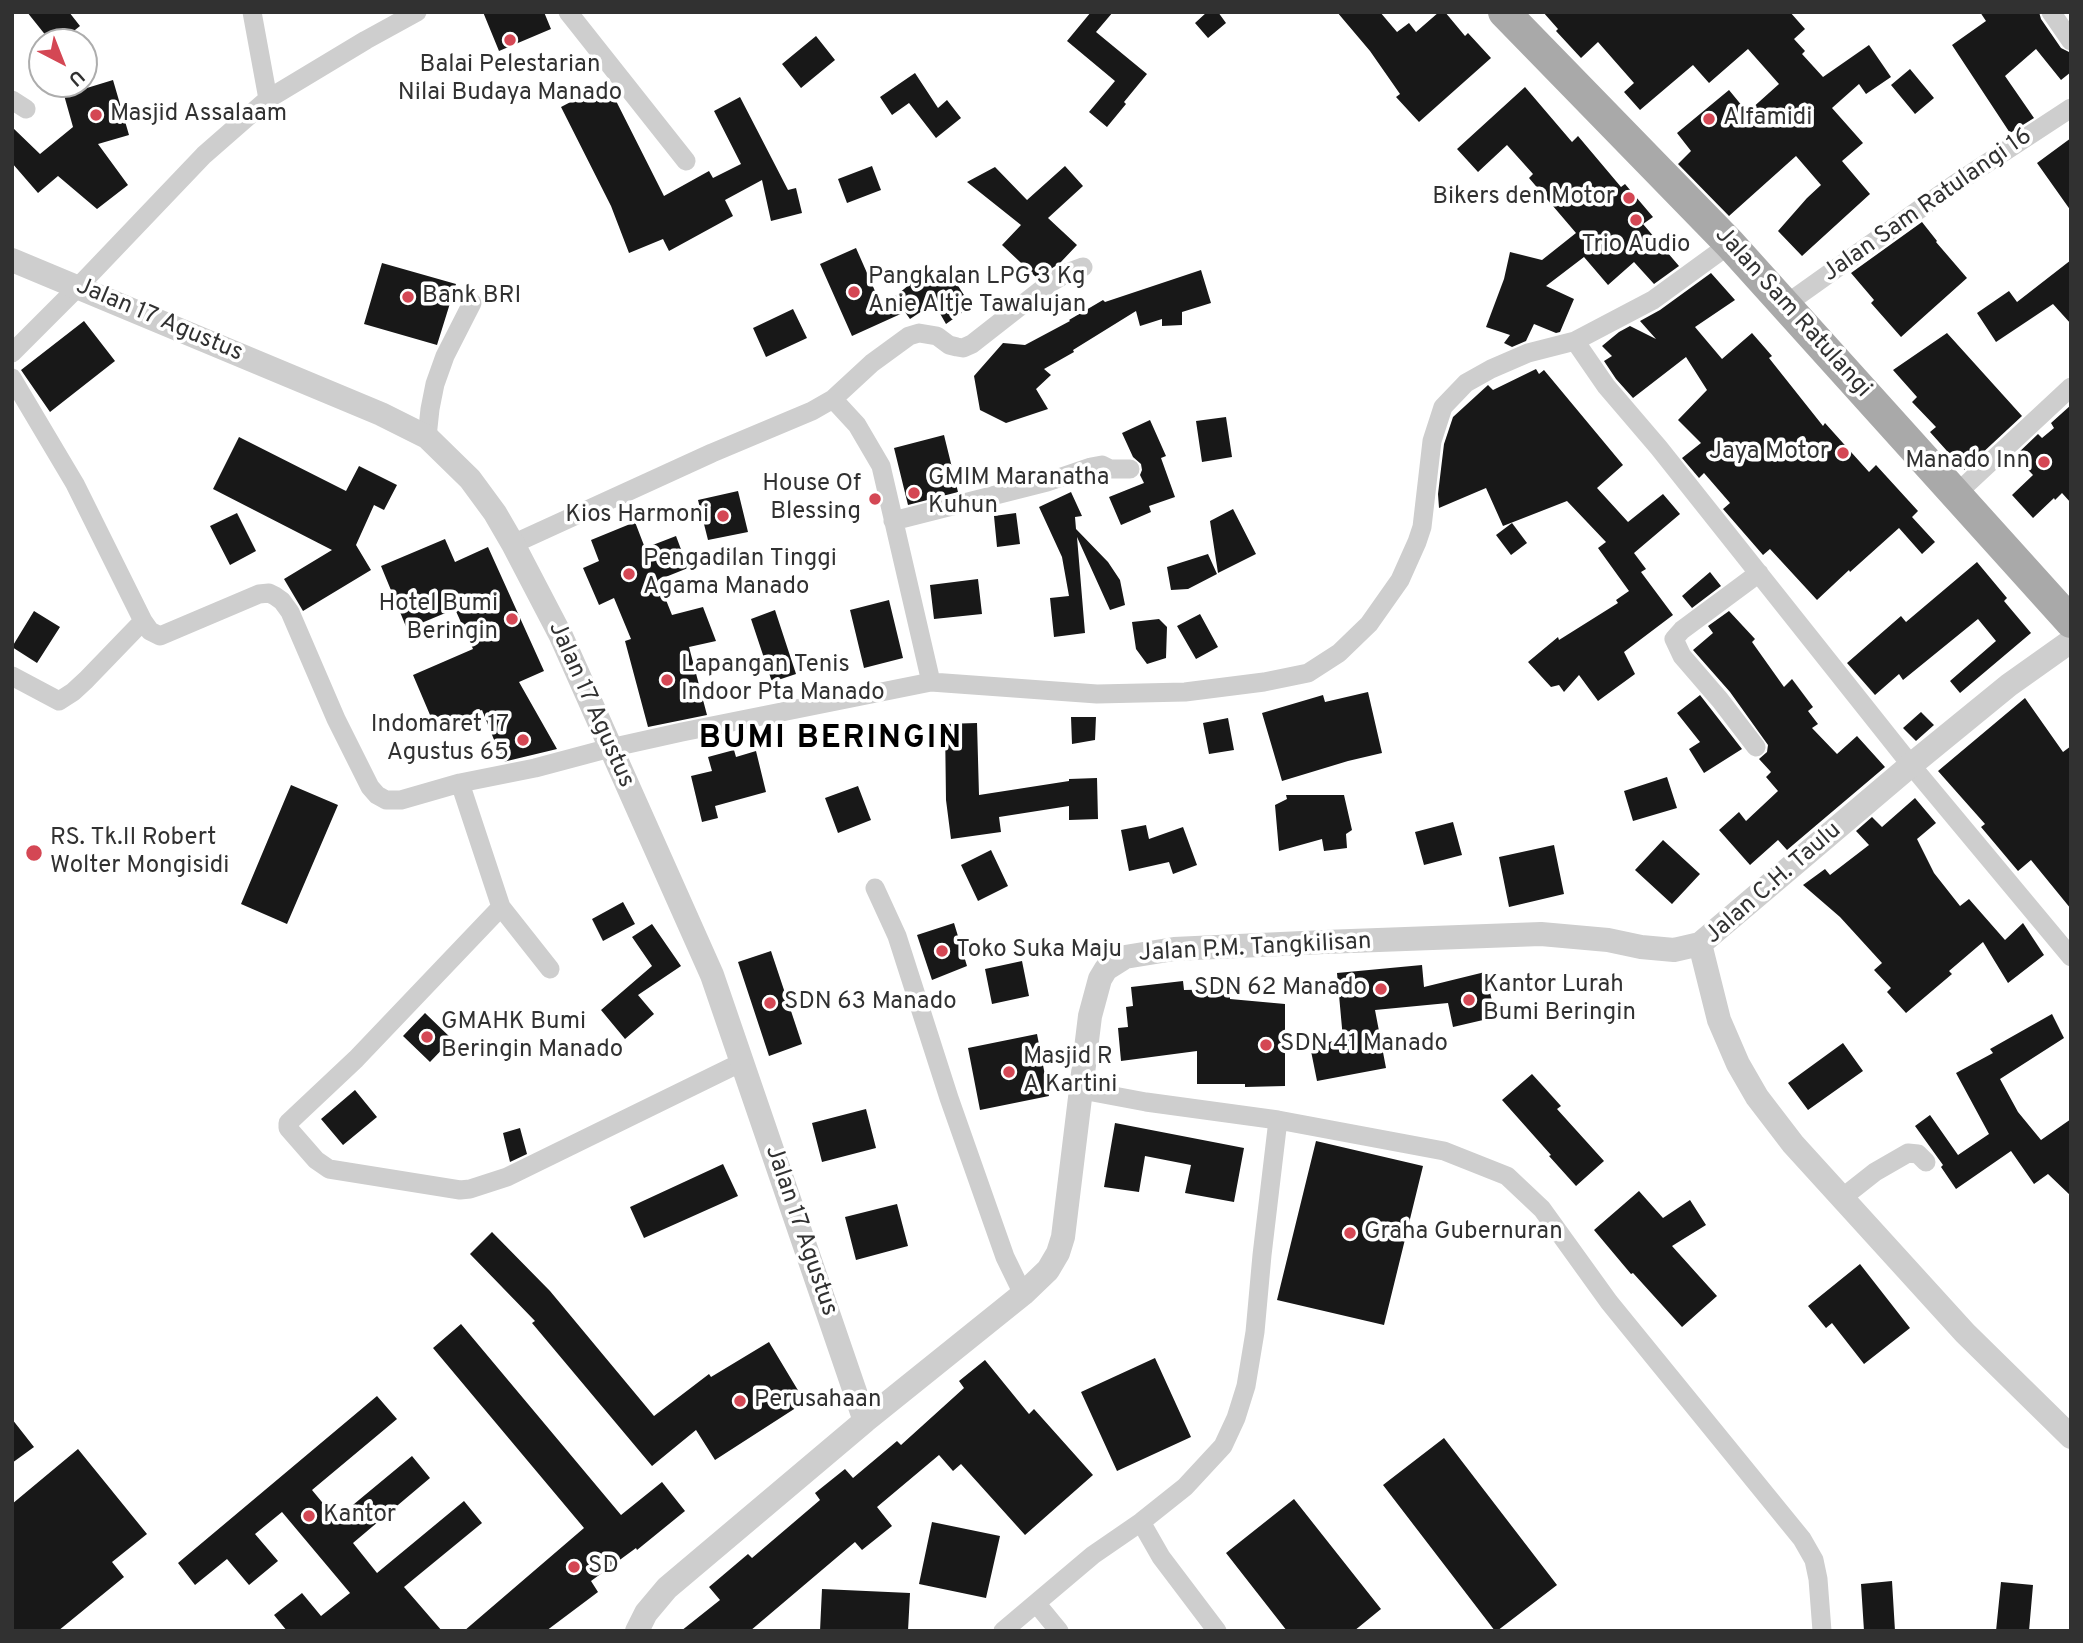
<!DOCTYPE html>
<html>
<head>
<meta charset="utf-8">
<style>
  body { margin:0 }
  #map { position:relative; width:2083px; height:1643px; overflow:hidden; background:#fff; font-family:Overpass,sans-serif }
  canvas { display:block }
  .frame { position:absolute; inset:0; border:14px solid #313131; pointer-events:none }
  .north { position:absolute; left:28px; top:28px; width:70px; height:70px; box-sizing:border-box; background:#fff; border:2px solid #adadad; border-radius:50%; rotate:138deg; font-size:19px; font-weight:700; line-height:28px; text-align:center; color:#313131 }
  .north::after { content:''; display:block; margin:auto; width:24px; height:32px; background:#d44754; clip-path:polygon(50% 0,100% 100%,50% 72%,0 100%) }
</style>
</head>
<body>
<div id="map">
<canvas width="2083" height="1643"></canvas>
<div class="frame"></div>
<div class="north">U</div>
</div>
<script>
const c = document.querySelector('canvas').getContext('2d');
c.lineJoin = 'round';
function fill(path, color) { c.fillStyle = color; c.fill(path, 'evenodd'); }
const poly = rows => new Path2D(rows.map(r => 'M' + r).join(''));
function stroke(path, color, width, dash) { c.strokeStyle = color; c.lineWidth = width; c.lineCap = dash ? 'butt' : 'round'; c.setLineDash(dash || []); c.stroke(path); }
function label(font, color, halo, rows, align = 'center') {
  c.font = font + ' Overpass,sans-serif'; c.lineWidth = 7; c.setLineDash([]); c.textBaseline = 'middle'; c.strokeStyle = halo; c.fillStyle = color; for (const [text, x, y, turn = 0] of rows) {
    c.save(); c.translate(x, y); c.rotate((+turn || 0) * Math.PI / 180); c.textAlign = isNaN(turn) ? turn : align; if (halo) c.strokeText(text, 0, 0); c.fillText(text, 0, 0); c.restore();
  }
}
fill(poly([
  [27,12,69,12,80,26,60,42,51,42],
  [483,12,544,12,551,29,499,51],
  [1091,12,1113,12,1096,32,1147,74,1124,102,1126,104,1107,127,1089,112,1115,81,1067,41],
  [1207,12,1218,12,1226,23,1208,38,1195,23],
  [1337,12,1380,12,1397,32,1409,23,1416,32,1439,12,1445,12,1465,36,1468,33,1491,58,1419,122,1396,97,1400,94,1370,51],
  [1543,12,1790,12,1805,29,1794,39,1805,51,1802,54,1823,77,1869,45,1891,77,1866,94,1859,84,1832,108,1863,143,1842,161,1870,194,1802,256,1778,231,1807,198,1821,185,1796,156,1729,216,1678,164,1691,151,1677,133,1729,90,1743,107,1745,104,1750,110,1779,84,1748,49,1709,83,1693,65,1640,110,1624,92,1634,83,1598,42,1581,58,1556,31,1558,29],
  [1980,12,2039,12,2041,19,2061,48,2071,53,2071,72,2061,80,2036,49,2005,76,2034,118,2010,133,1952,45,1986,21],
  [816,36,835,60,801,88,782,64],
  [1910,69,1934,98,1915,114,1891,85],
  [915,73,938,108,947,100,961,118,936,138,909,103,892,115,880,97],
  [113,80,129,135,98,144,128,185,97,209,58,176,38,193,12,163,12,127,40,154,73,127,64,95],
  [607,83,664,196,709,171,713,178,741,164,714,111,740,97,788,190,796,188,802,213,771,221,762,180,725,200,733,216,669,251,663,239,629,253,611,206,561,107],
  [1525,87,1572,142,1578,136,1621,187,1625,184,1653,217,1643,224,1679,266,1654,284,1634,262,1608,285,1584,257,1546,286,1574,299,1560,332,1556,333,1534,324,1526,341,1512,347,1504,343,1510,335,1486,327,1504,279,1510,252,1542,260,1576,233,1529,178,1533,174,1507,145,1478,172,1457,149],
  [2071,138,2071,211,2037,163],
  [872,166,881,190,847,203,838,179],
  [1065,166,1083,186,1048,218,1077,245,1060,263,1037,278,1002,245,1021,225,967,182,995,167,1027,200],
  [1922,222,1937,241,1936,242,1967,278,1901,337,1871,303,1874,300,1851,273],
  [856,248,882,307,915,280,935,269,941,274,948,270,969,303,962,308,963,312,946,324,934,303,910,319,905,312,852,336,820,264],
  [2071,260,2071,324,2053,304,1996,342,1977,313,2009,291,2017,302],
  [382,263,456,284,437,345,364,324],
  [1201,270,1211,303,1182,312,1182,325,1162,326,1162,319,1140,326,1136,311,1073,350,1074,352,1044,369,1051,375,1036,389,1048,409,1006,423,980,410,974,376,1003,343,1025,345,1070,321,1069,320,1103,300,1105,302],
  [1711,273,1735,300,1695,327,1722,359,1752,333,1772,356,1769,358,1823,426,1825,423,1869,472,1876,465,1918,511,1912,517,1935,542,1922,554,1899,528,1850,572,1849,570,1817,600,1770,549,1763,555,1723,509,1730,503,1704,473,1699,478,1682,458,1701,443,1678,420,1707,390,1686,357,1633,398,1616,379,1604,361,1612,356,1602,346,1619,332,1630,326,1656,339,1640,321,1660,310],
  [793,309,807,338,766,357,753,328],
  [84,321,115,361,50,412,21,370],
  [1947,333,2022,416,1964,470,1930,432,1936,427,1912,402,1917,397,1893,370],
  [1536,369,1539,374,1544,370,1623,465,1597,488,1628,522,1663,494,1680,514,1634,553,1646,569,1641,572,1673,615,1624,652,1635,674,1598,701,1579,675,1564,692,1559,685,1551,687,1528,662,1558,637,1559,640,1618,603,1616,600,1629,591,1598,548,1606,542,1567,501,1503,526,1486,488,1439,508,1438,494,1444,444,1453,417,1488,385,1493,390],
  [2071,405,2071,503,2062,493,2055,500,2054,498,2033,518,2012,495,2033,475,2015,456,2038,434,2042,438,2054,428,2051,423],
  [1226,417,1232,457,1202,462,1196,421],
  [1150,420,1166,456,1161,458,1175,497,1149,506,1151,512,1121,525,1109,497,1144,483,1140,475,1142,470,1141,464,1133,457,1122,433],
  [944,435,958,492,908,505,894,448],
  [239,437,346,491,359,466,397,485,384,510,374,505,356,545,371,570,303,611,284,579,332,550,213,489],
  [738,491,748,532,708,540,698,500],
  [1071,492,1082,516,1075,517,1076,529,1108,562,1120,580,1125,605,1110,610,1077,537,1085,633,1054,637,1050,598,1069,596,1062,557,1039,507],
  [1233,509,1256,554,1218,573,1210,521],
  [237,513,256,551,230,565,210,526],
  [1016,513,1020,544,997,547,994,516],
  [635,522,645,548,676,536,688,568,658,580,672,615,703,607,716,641,689,647,707,715,648,727,625,641,631,639,614,598,599,605,583,568,599,561,591,540],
  [1512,523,1527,543,1511,555,1496,535],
  [445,539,455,562,488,547,544,671,519,682,557,749,503,762,482,710,436,729,413,675,473,649,455,609,407,629,381,566],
  [1208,554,1217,574,1188,589,1171,590,1167,567],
  [1977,562,2007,598,2004,601,2031,633,1960,693,1950,681,1996,641,1978,619,1903,680,1899,674,1875,695,1847,663,1901,616,1906,622],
  [1710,572,1721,586,1692,608,1682,596],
  [978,579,982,614,934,619,930,585],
  [889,600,903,658,864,668,850,610],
  [775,610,796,674,772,682,751,619],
  [34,611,60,627,37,663,12,647],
  [1729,611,1755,639,1752,642,1784,687,1792,679,1813,707,1808,711,1818,724,1812,728,1837,754,1857,736,1885,767,1787,850,1778,840,1750,865,1719,830,1739,812,1746,821,1778,791,1766,777,1771,772,1759,759,1767,752,1768,745,1730,692,1693,650,1713,633,1708,626],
  [1200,614,1218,647,1196,659,1177,626],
  [1159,619,1167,627,1166,658,1147,664,1136,649,1132,622],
  [1368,692,1382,753,1348,761,1282,781,1262,713,1323,695,1325,702],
  [1700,695,1742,749,1704,773,1689,749,1700,742,1677,713],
  [2025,698,2063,752,2071,746,2071,909,2031,860,2018,871,1981,827,1985,824,1938,771],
  [1921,712,1934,725,1916,741,1903,728],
  [1071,717,1096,717,1095,740,1072,744],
  [1228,718,1234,750,1209,754,1203,723],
  [977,723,979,795,1069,781,1069,779,1097,778,1098,819,1069,820,1069,806,999,817,1001,832,951,839,946,800,945,724],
  [734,750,736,757,756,751,766,792,715,806,718,818,702,822,691,776,712,771,708,757],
  [1667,777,1677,808,1633,821,1624,791],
  [291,785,338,805,287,924,241,904],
  [858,786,871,820,838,833,825,798],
  [1286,795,1344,795,1352,830,1346,834,1347,848,1324,851,1322,839,1279,851,1275,805,1287,799],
  [1915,798,1936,823,1917,839,1934,873,1960,906,1969,899,2005,940,2023,923,2044,955,2008,983,1983,942,1949,971,1952,974,1906,1013,1887,992,1891,988,1874,970,1882,963,1840,917,1803,885,1825,869,1830,875,1869,845,1856,831,1872,817,1882,827],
  [1453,822,1462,855,1424,865,1415,832],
  [1146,825,1149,839,1183,827,1197,865,1173,874,1169,862,1129,871,1121,830],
  [1663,840,1700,874,1672,904,1635,870],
  [1554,845,1564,894,1509,907,1499,857],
  [991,850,1008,886,978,901,961,865],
  [623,902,635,924,603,941,592,919],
  [954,923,967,966,932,980,917,935],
  [652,924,681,966,638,995,654,1014,625,1039,601,1010,652,966,632,937],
  [771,951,802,1044,769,1056,738,962],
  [1022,961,1029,996,992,1004,985,969],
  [1422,965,1424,987,1485,972,1496,1017,1453,1027,1448,1003,1375,1010,1386,1068,1317,1081,1310,1046,1343,1039,1337,973],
  [1183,981,1184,990,1230,989,1230,999,1285,1004,1285,1086,1245,1087,1245,1084,1197,1084,1197,1051,1121,1061,1118,1028,1128,1027,1126,1007,1133,1006,1131,987],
  [425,1013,452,1039,430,1062,403,1036],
  [2052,1014,2064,1038,2000,1079,2018,1112,2041,1140,2071,1119,2071,1196,2048,1174,2034,1184,2011,1151,1956,1189,1941,1167,1943,1165,1915,1126,1930,1115,1958,1155,1989,1134,1956,1073,1993,1053,1990,1049],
  [1037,1034,1049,1096,980,1110,968,1048],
  [1843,1043,1863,1071,1808,1110,1788,1083],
  [1532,1074,1561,1106,1557,1109,1604,1161,1576,1186,1549,1156,1551,1155,1502,1100],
  [355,1090,377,1117,343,1145,321,1119],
  [866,1109,876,1148,822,1162,812,1123],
  [1115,1123,1244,1148,1234,1202,1185,1193,1191,1165,1145,1156,1139,1192,1104,1187],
  [520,1128,527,1154,510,1162,503,1133],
  [1316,1141,1423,1166,1384,1325,1277,1300],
  [723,1164,738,1196,644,1238,630,1207],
  [1639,1191,1663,1218,1690,1200,1706,1225,1672,1246,1717,1296,1682,1327,1633,1273,1631,1274,1594,1230],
  [897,1204,908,1246,856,1260,845,1217],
  [492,1232,550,1291,654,1416,709,1374,711,1377,769,1342,805,1402,715,1460,696,1430,652,1466,532,1323,535,1321,470,1254],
  [1860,1264,1910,1328,1864,1364,1832,1323,1826,1328,1808,1306],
  [461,1324,621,1515,662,1482,685,1511,637,1550,636,1548,591,1581,598,1592,546,1631,464,1631,584,1528,433,1348],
  [1155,1358,1191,1437,1117,1471,1081,1392],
  [985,1360,1029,1414,1034,1409,1093,1475,1025,1535,961,1464,953,1471,939,1455,877,1507,892,1526,862,1550,855,1542,750,1631,681,1631,720,1600,709,1587,748,1554,752,1558,820,1500,815,1493,845,1469,853,1478,897,1441,901,1445,964,1388,959,1381],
  [377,1396,397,1419,312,1490,336,1519,412,1456,430,1478,353,1543,377,1573,464,1501,482,1523,404,1587,442,1631,287,1631,274,1615,302,1593,321,1616,350,1593,282,1512,255,1534,278,1561,249,1585,227,1559,195,1585,178,1563],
  [12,1419,34,1447,12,1463],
  [1444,1438,1557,1585,1497,1631,1495,1631,1383,1485],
  [78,1449,147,1534,112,1562,124,1577,58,1631,12,1631,12,1504],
  [1294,1499,1381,1609,1354,1631,1287,1631,1226,1553],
  [932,1522,1000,1536,986,1598,919,1584],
  [1892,1581,1895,1631,1864,1631,1861,1584],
  [2001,1582,2033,1585,2029,1631,1996,1631],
  [822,1589,910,1593,908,1631,820,1631]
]), '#181818');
stroke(poly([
  [252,12,268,99],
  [568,12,686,161],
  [2051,12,2071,41],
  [12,100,26,109],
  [1785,305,1955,184,2071,108],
  [1575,341,1606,386,1659,448,1911,765,2071,957],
  [12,353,78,287,204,155,268,99,366,40,417,12],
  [12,378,75,484,143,621,150,631,160,636,259,594,269,593,275,596,282,601,290,612,336,719,370,787,377,795,386,800,401,800,460,783,535,768,610,748,682,732,931,682,1097,694,1185,692,1264,682,1308,673,1339,653,1369,624,1400,580,1417,542,1422,527,1432,441,1443,407,1466,383,1491,369,1528,353,1575,341,1653,300,1730,244],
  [833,399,857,425,881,466,931,682],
  [427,437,430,409,435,384,445,356,472,303],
  [1955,495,2071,387],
  [893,521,1047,482,1091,467,1102,465,1110,469,1130,469],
  [513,544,712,453,812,411,833,399,872,363,909,336,919,333,937,336,949,345,957,347,963,348,972,344,1050,283,1067,273,1083,267],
  [12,676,59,701,73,692,86,680,143,621],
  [1756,747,1720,700,1682,656,1674,639,1682,630,1759,573],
  [460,783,501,907,356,1059,288,1123,288,1128,316,1160,329,1169,460,1190,470,1189,507,1177,742,1062],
  [875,888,897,936,949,1098,1005,1257,1023,1294],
  [501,907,550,969],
  [1082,1090,1146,1102,1278,1120,1444,1151,1507,1176,1542,1209,1609,1302,1802,1539,1814,1560,1818,1579,1822,1631],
  [1842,1198,1875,1172,1908,1153,1918,1154,1926,1162],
  [1141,1522,1161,1557,1217,1631],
  [1036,1603,1059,1631],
  [1003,1631,1093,1555,1141,1522,1185,1487,1223,1446,1236,1418,1246,1386,1255,1332,1262,1255,1278,1120]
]), '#cecece', 19);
stroke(poly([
  [12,260,381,414,427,437,470,479,495,513,513,544,561,636,712,975,865,1421],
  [1700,944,1719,1020,1738,1064,1757,1097,1793,1144,1965,1333,2071,1437],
  [637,1631,646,1613,667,1588,865,1421,1023,1294,1048,1270,1058,1253,1063,1237,1090,1016,1100,979,1106,969,1125,957,1174,949,1324,942,1541,934,1608,940,1641,947,1674,950,1700,944,1911,765,2009,685,2071,641]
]), '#cecece', 24);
stroke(poly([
  [1504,12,1730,244,2071,622]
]), '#a9a9a9', 32);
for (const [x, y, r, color] of [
  [510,40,7,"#d44754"],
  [96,115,7,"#d44754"],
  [1709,119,7,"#d44754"],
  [1629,198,7,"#d44754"],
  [1636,220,7,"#d44754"],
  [854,292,7,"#d44754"],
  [408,297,7,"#d44754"],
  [1843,453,7,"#d44754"],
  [2044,462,7,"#d44754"],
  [914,493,7,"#d44754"],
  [875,499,7,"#d44754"],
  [723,516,7,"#d44754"],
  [629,574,7,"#d44754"],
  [512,619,7,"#d44754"],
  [667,680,7,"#d44754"],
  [523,740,7,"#d44754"],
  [34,853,9,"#d44754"],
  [942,951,7,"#d44754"],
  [1381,989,7,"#d44754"],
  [1469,1000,7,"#d44754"],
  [770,1003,7,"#d44754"],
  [427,1037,7,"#d44754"],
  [1266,1045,7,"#d44754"],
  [1009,1072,7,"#d44754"],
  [1350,1233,7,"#d44754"],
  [740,1401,7,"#d44754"],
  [309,1516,7,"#d44754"],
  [574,1567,7,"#d44754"]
]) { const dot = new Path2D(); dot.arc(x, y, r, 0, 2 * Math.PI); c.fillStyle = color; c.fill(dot); stroke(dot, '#fff', 2.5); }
label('24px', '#313131', '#fff', [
  ["Balai Pelestarian",510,66,"center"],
  ["Nilai Budaya Manado",510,94,"center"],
  ["Masjid Assalaam",110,115],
  ["Alfamidi",1723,119],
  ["Bikers den Motor",1615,198,"right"],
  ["Trio Audio",1636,246,"center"],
  ["Pangkalan LPG 3 Kg",868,278],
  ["Anie Altje Tawalujan",868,306],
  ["Bank BRI",422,297],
  ["Jaya Motor",1829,453,"right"],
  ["Manado Inn",2030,462,"right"],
  ["GMIM Maranatha",928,479],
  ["Kuhun",928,507],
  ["House Of",861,485,"right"],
  ["Blessing",861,513,"right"],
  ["Kios Harmoni",709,516,"right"],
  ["Pengadilan Tinggi",643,560],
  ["Agama Manado",643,588],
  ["Hotel Bumi",498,605,"right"],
  ["Beringin",498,633,"right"],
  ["Lapangan Tenis",681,666],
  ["Indoor Pta Manado",681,694],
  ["Indomaret 17",509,726,"right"],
  ["Agustus 65",509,754,"right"],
  ["RS. Tk.II Robert",50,839],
  ["Wolter Mongisidi",50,867],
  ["Toko Suka Maju",956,951],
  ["Kantor Lurah",1483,986],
  ["Bumi Beringin",1483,1014],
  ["SDN 62 Manado",1367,989,"right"],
  ["SDN 63 Manado",784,1003],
  ["GMAHK Bumi",441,1023],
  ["Beringin Manado",441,1051],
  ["SDN 41 Manado",1280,1045],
  ["Masjid R",1023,1058],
  ["A Kartini",1023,1086],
  ["Graha Gubernuran",1364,1233],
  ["Perusahaan",754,1401],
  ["Kantor",323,1516],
  ["SD",588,1567]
], 'left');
label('24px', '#313131', '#fff', [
  ["Jalan Sam Ratulangi 16",1928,206,-35],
  ["Jalan Sam Ratulangi",1792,313,48],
  ["Jalan 17 Agustus",159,321,23],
  ["Jalan 17 Agustus",590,705,66],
  ["Jalan C.H. Taulu",1774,884,-41],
  ["Jalan P.M. Tangkilisan",1255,949,-3],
  ["Jalan 17 Agustus",800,1231,71]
]);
c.letterSpacing = '2px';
label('bold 32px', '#000', '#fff', [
  ["BUMI BERINGIN",831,741]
]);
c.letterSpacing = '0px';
</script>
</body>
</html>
